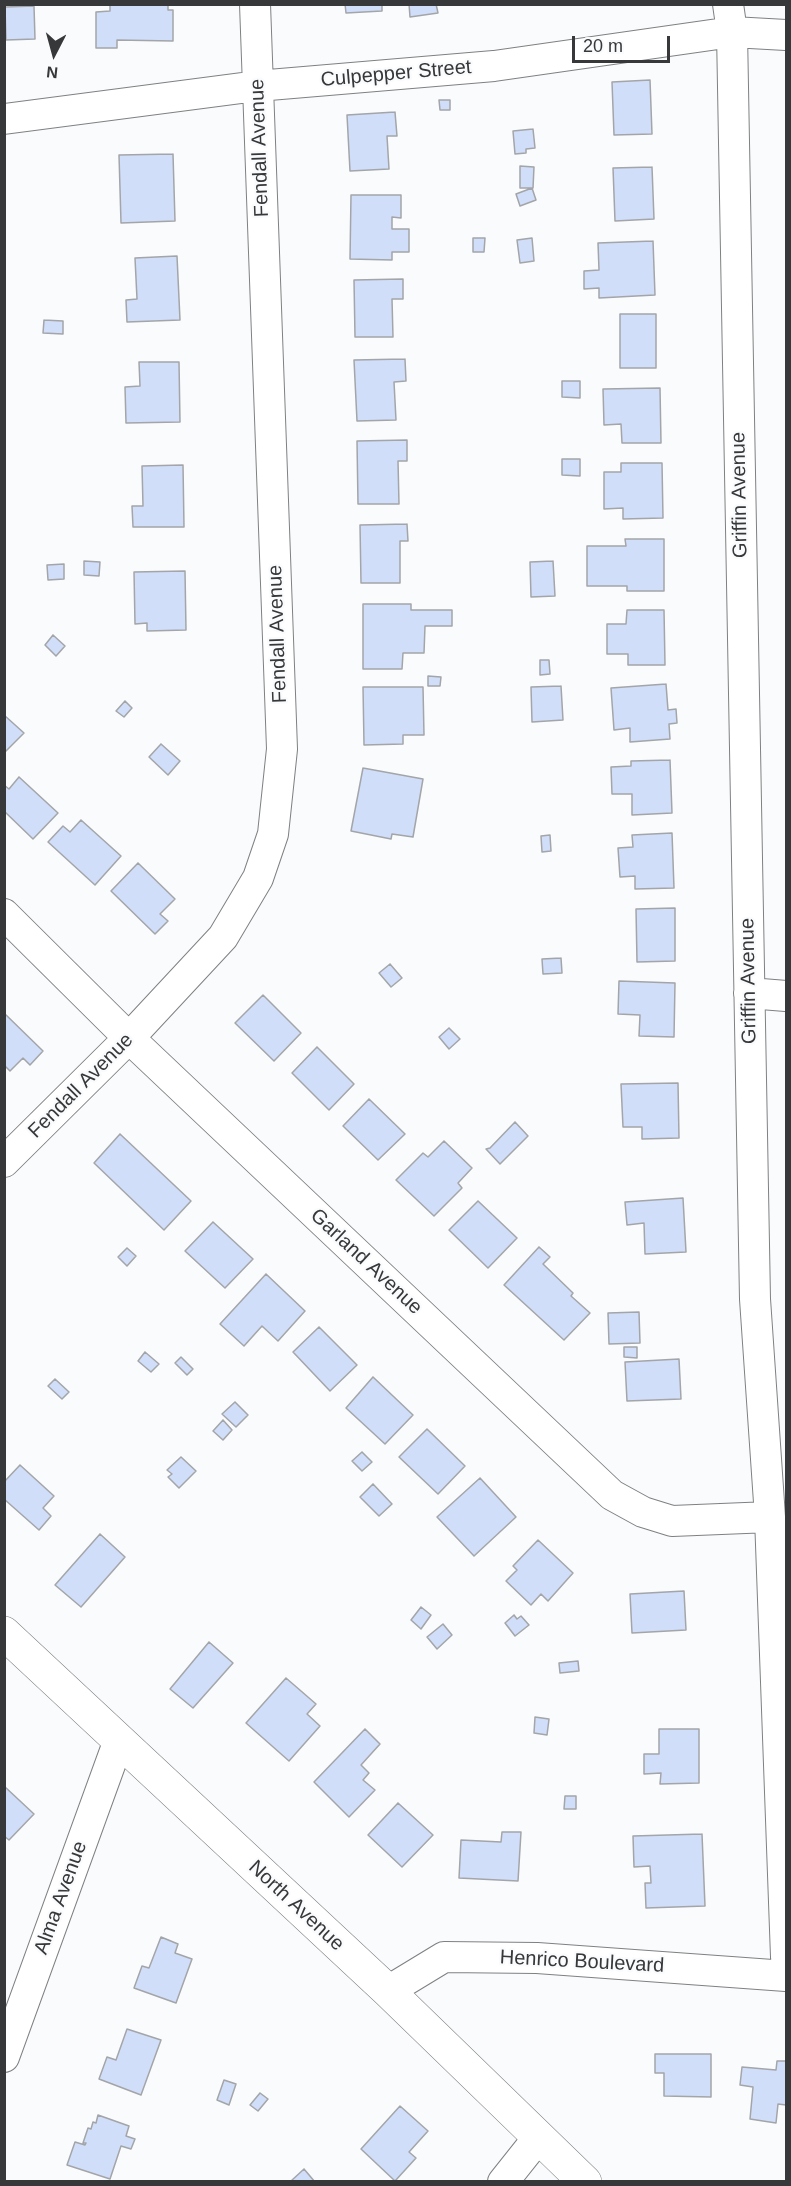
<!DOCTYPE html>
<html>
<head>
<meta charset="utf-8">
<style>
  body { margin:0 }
  #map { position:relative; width:791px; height:2186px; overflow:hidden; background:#fafbfd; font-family:Arial,sans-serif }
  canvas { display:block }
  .frame { position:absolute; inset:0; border:6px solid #373839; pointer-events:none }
  .north { position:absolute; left:24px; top:24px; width:60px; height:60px; -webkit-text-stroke:4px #fafbfd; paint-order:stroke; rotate:186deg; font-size:16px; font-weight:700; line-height:24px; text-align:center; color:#373839 }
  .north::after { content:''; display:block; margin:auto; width:21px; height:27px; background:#373839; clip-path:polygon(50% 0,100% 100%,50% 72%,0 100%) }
  .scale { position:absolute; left:572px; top:36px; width:98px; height:27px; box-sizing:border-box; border:3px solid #373839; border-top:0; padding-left:8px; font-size:18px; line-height:21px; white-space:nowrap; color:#373839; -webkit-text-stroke:4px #fafbfd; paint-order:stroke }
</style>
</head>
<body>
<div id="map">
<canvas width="791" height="2186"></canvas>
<div class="frame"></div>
<div class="north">N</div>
<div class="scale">20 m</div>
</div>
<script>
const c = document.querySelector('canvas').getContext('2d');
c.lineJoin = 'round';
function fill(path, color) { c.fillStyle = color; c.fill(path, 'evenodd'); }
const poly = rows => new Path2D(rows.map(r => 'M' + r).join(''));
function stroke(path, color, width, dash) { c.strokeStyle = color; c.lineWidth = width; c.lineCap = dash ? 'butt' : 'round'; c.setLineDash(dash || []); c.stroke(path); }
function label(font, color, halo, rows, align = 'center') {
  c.font = font + ' Arial,sans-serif'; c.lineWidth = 4.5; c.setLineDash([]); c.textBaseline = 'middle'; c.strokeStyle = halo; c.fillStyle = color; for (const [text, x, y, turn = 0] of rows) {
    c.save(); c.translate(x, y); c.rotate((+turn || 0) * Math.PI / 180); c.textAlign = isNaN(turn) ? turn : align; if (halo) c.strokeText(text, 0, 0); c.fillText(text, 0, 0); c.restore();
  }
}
const building = poly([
  [110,4,168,4,168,10,173,10,173,41,117,40,117,48,96,48,96,12,110,11,110,4],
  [345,4,382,4,382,11,346,13,345,4],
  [409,4,436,4,438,13,410,17,409,4],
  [34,6,35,39,6,40,5,7,34,6],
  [650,80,652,134,614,135,612,82,650,80],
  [439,100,450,100,450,110,440,110,439,100],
  [395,112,397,136,387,136,389,169,350,171,347,115,395,112],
  [533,129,535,148,526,149,526,153,515,154,513,131,533,129],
  [173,154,175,221,121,223,119,155,173,154],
  [520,166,534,167,533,188,520,188,520,166],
  [652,167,654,219,615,221,613,168,652,167],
  [532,188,536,200,520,206,516,194,532,188],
  [351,195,401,195,401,218,392,217,392,229,409,229,409,252,392,252,392,260,350,259,351,195],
  [473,238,485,238,484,252,473,252,473,238],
  [532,238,534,261,520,263,517,240,532,238],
  [653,241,655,295,599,298,599,288,584,289,584,271,599,270,598,243,653,241],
  [177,256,180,320,127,322,126,300,137,299,135,258,177,256],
  [403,279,403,299,392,299,393,337,355,337,354,280,403,279],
  [620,314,656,314,656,368,620,368,620,314],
  [44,320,63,321,63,334,43,333,44,320],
  [405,359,406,381,394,382,396,420,357,421,354,360,405,359],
  [139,362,179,362,180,422,126,423,125,387,140,386,139,362],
  [562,381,580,381,580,398,562,397,562,381],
  [660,388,661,443,622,443,621,424,604,425,603,389,660,388],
  [407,440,407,461,398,461,399,504,358,504,357,441,407,440],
  [562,459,580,459,580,476,562,475,562,459],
  [621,463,662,463,663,518,623,519,623,508,604,509,604,472,621,472,621,463],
  [183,465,184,527,133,527,132,506,143,506,142,466,183,465],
  [407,524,408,541,400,541,400,583,361,583,360,525,407,524],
  [625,539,664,539,664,591,627,591,627,586,587,586,587,546,626,546,625,539],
  [84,561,100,562,99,576,84,575,84,561],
  [553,561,555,596,531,597,530,562,553,561],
  [64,564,64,579,48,580,47,565,64,564],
  [185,571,186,630,147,631,147,623,135,624,134,572,185,571],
  [363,604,411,604,411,610,452,610,452,626,425,626,424,653,403,653,402,669,363,669,363,604],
  [627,610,664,610,665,665,628,665,628,654,607,654,607,624,626,624,627,610],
  [53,635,65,646,56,656,45,645,53,635],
  [540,660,549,660,550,674,540,675,540,660],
  [428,676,441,677,440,686,428,686,428,676],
  [666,684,668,710,676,709,677,723,669,724,670,739,630,742,630,728,614,730,611,688,666,684],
  [561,686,563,720,532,722,531,687,561,686],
  [363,687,423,687,424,735,403,735,403,744,364,745,363,687],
  [125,701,132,708,124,717,116,711,125,701],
  [4,715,24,733,4,753,4,715],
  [161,744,180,761,168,775,149,757,161,744],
  [670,760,672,813,632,815,632,794,612,794,611,767,631,766,631,761,670,760],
  [363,768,423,779,413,837,392,834,391,839,351,831,363,768],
  [19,777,58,813,33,839,4,811,4,785,9,789,19,777],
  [81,820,121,856,95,885,48,842,63,826,70,832,81,820],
  [672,833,674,888,635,889,635,876,620,877,618,848,633,847,632,835,672,833],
  [550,835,551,851,542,852,541,836,550,835],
  [138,863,175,899,160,914,168,921,155,934,111,891,138,863],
  [675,908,675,961,637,962,636,909,675,908],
  [561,958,562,973,543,974,542,959,561,958],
  [390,964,402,978,391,987,379,973,390,964],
  [619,981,675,983,674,1037,639,1036,640,1015,618,1014,619,981],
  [263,995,301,1033,274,1061,235,1023,263,995],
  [4,1013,43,1051,30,1065,23,1058,10,1071,4,1065,4,1013],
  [449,1028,460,1039,449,1049,439,1037,449,1028],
  [317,1047,354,1084,329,1110,292,1073,317,1047],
  [678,1083,679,1138,642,1139,642,1127,623,1127,621,1084,678,1083],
  [369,1099,405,1134,378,1160,343,1126,369,1099],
  [515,1122,528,1136,500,1164,486,1149,490,1148,515,1122],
  [120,1134,191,1201,164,1230,94,1163,120,1134],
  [444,1141,472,1168,458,1183,462,1188,434,1216,396,1180,423,1153,428,1157,444,1141],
  [683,1198,686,1252,645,1254,644,1223,627,1225,625,1202,683,1198],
  [478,1201,517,1238,488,1268,449,1230,478,1201],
  [213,1222,253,1259,225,1288,185,1251,213,1222],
  [539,1247,550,1257,543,1264,573,1293,571,1296,590,1313,564,1340,504,1285,539,1247],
  [127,1248,136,1256,127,1266,118,1257,127,1248],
  [266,1274,305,1311,278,1341,262,1326,244,1346,220,1324,266,1274],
  [639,1312,640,1343,609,1344,608,1313,639,1312],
  [319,1327,357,1365,330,1391,293,1352,319,1327],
  [624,1347,637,1347,637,1358,624,1357,624,1347],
  [145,1352,159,1364,151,1372,138,1361,145,1352],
  [181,1357,193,1369,187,1375,175,1363,181,1357],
  [679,1359,681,1399,627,1401,625,1362,679,1359],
  [373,1377,413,1415,385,1444,346,1408,373,1377],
  [55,1379,69,1392,62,1399,48,1386,55,1379],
  [235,1402,248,1415,236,1427,222,1414,235,1402],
  [223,1420,232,1430,223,1440,213,1431,223,1420],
  [427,1429,465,1466,438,1494,399,1457,427,1429],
  [362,1452,372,1462,362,1471,352,1461,362,1452],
  [181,1457,196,1471,179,1488,168,1477,172,1474,167,1470,181,1457],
  [20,1465,54,1496,43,1508,51,1516,39,1530,4,1499,4,1482,20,1465],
  [480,1478,516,1517,474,1556,437,1517,480,1478],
  [373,1484,392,1504,379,1516,360,1497,373,1484],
  [100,1534,125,1557,81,1607,55,1585,100,1534],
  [538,1540,573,1573,548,1601,541,1594,531,1605,506,1581,517,1570,513,1566,538,1540],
  [684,1591,686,1630,632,1633,630,1594,684,1591],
  [421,1607,431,1615,421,1629,411,1620,421,1607],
  [514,1615,517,1619,521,1616,529,1625,515,1636,505,1623,514,1615],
  [443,1624,452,1635,437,1649,427,1637,443,1624],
  [209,1642,233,1663,193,1708,170,1689,209,1642],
  [578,1661,579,1671,560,1673,559,1663,578,1661],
  [286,1678,316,1704,307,1714,320,1726,289,1761,246,1723,286,1678],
  [535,1717,549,1719,547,1735,534,1733,535,1717],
  [365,1729,380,1744,361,1765,369,1773,363,1780,375,1790,349,1817,314,1782,365,1729],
  [659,1729,699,1729,699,1783,660,1784,661,1773,644,1774,644,1754,659,1754,659,1729],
  [4,1786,34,1814,9,1840,4,1836,4,1786],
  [565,1796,576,1796,576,1809,564,1809,565,1796],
  [398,1803,433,1835,402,1867,368,1835,398,1803],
  [502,1832,521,1832,518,1881,459,1878,461,1840,501,1842,502,1832],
  [702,1834,705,1906,646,1908,645,1883,651,1883,650,1866,634,1867,633,1836,702,1834],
  [161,1937,178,1944,175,1953,192,1959,176,2003,134,1988,142,1966,149,1968,161,1937],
  [127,2029,161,2040,141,2095,99,2079,107,2057,116,2060,127,2029],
  [655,2054,711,2054,711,2097,664,2096,664,2073,655,2073,655,2054],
  [777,2061,786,2061,786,2105,778,2104,776,2123,750,2119,753,2087,740,2085,742,2067,776,2070,777,2061],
  [224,2080,236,2084,229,2105,217,2100,224,2080],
  [260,2093,268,2099,258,2111,250,2105,260,2093],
  [400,2106,428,2131,409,2152,416,2158,395,2181,361,2149,400,2106],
  [98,2115,129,2126,126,2136,135,2139,131,2149,121,2146,110,2179,67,2165,75,2142,85,2145,86,2143,83,2143,88,2128,91,2129,93,2122,96,2123,98,2115],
  [304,2169,315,2182,291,2181,304,2169]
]);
fill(building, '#d0defa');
stroke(building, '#a4a5a8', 1.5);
const street = poly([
  [728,4,732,32,755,1299,770,1517,786,1957],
  [4,119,257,86,494,66,732,32,786,35],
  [4,914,129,1038,612,1495,643,1512,672,1521,770,1517],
  [749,993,786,996],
  [4,1162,129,1038,223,937,258,878,273,834,282,749,255,4],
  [388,1991,444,1957,537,1958,786,1976],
  [4,2057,119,1740],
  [503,2182,538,2138]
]);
const secondary = poly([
  [4,1633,388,1991,585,2182]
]);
stroke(street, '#7f8082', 32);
stroke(secondary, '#7f8082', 34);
stroke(street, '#fff', 30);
stroke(secondary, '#fff', 33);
label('20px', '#373839', '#fafbfd', [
  ["Culpepper Street",396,74,-5],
  ["Fendall Avenue",260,148,-92],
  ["Griffin Avenue",740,495,-91],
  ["Fendall Avenue",278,634,-92],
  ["Griffin Avenue",749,981,-91],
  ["Fendall Avenue",81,1086,-45],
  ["Garland Avenue",366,1262,43],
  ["Alma Avenue",61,1898,-70],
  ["North Avenue",296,1906,43],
  ["Henrico Boulevard",582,1962,3]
]);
</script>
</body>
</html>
